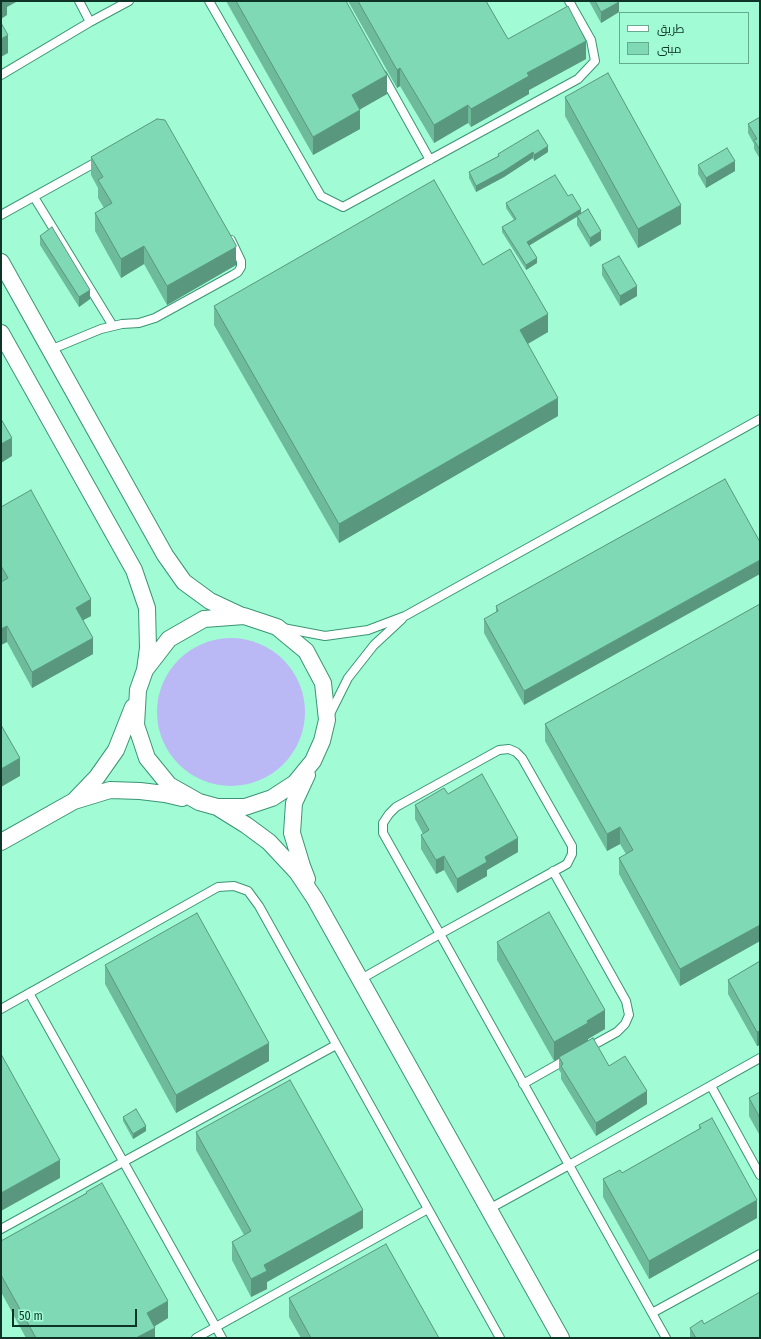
<!DOCTYPE html>
<html>
<head>
<meta charset="utf-8">
<style>
  body { margin:0 }
  #map { position:relative; width:761px; height:1339px; overflow:hidden; background:#a1fbd5; font-family:"Fira Sans Condensed",Cairo,sans-serif }
  canvas { display:block }
  .frame { position:absolute; inset:0; border:2px solid #0d3426; pointer-events:none }
  .legend { position:absolute; left:619px; top:12px; width:130px; height:52px; box-sizing:border-box; background:#a1fbd5; border:1px solid #66ab8f; margin:0; padding:5px 7px; list-style:none; font-size:12px; color:#0d3426 }
  .legend li { display:flex; align-items:center; gap:8px; height:20px }
  .legend b { width:20px; border:1px solid #66ab8f }
  .scale { position:absolute; left:12px; top:1309px; width:125px; height:18px; box-sizing:border-box; border:2px solid #0d3426; border-top:0; padding-left:5px; font-size:12px; line-height:14px; white-space:nowrap; color:#0d3426; -webkit-text-stroke:3px #a1fbd5; paint-order:stroke }
</style>
</head>
<body>
<div id="map">
<canvas width="761" height="1339"></canvas>
<div class="frame"></div>
<ul class="legend">
<li><b style="height:5px;background:#fff"></b>طريق</li>
<li><b style="height:11px;background:#7fd9b4"></b>مبنى</li>
</ul>
<div class="scale">50 m</div>
</div>
<script>
const c = document.querySelector('canvas').getContext('2d');
c.lineJoin = 'round';
function fill(path, color) { c.fillStyle = color; c.fill(path, 'evenodd'); }
const poly = rows => new Path2D(rows.map(r => 'M' + r).join(''));
function stroke(path, color, width, dash) { c.strokeStyle = color; c.lineWidth = width; c.lineCap = dash ? 'butt' : 'round'; c.setLineDash(dash || []); c.stroke(path); }
fill(poly([
  '157 712a74 74 0 1 1 148 0a74 74 0 1 1-148 0Z'
]), '#bbb9f5');
const service = poly([
  [79,1,90,22],
  [209,1,321,196,343,207,578,79,595,61,591,40,569,1],
  [382,74,430,160],
  [1,75,90,22,129,1],
  [34,197,113,326],
  [1,215,100,160],
  [50,350,101,329,122,324,139,323,155,318,233,275,238,272,241,267,241,261,231,240],
  [283,628,325,636,368,630,405,616,760,419],
  [329,716,348,678,374,645,402,619],
  [553,871,626,1001,629,1015,625,1024,617,1032,588,1048],
  [361,979,440,934,567,864,572,854,572,846,522,758,516,752,509,749,499,750,396,807,389,814,383,823,383,833,440,934,569,1165,489,1209],
  [29,993,222,1338],
  [1,1009,218,887,234,886,248,891,259,906,500,1338],
  [523,1084,567,1059],
  [711,1086,760,1175],
  [1,1229,336,1045],
  [652,1313,760,1254],
  [196,1338,428,1209],
  [666,1338,569,1165,760,1058]
]);
const minor = poly([
  [1,262,165,555,184,582,210,601,242,616],
  [1,333,134,570,147,608,148,648,145,670,138,690,136,725,147,758,169,785,199,802,217,807,245,807,272,798,295,783,313,761,322,741,327,720,323,683,306,651,277,627,244,616,204,619,169,639,145,670],
  [307,775,294,803,292,833,302,866,307,879],
  [75,800,97,777,116,750,133,707],
  [217,807,246,825,269,842,297,872,315,899,561,1338],
  [1,842,74,801,110,790,140,791,165,794,182,798]
]);
stroke(service, '#3a9574', 10);
stroke(minor, '#3a9574', 18);
stroke(service, '#fff', 8);
stroke(minor, '#fff', 16);
fill(poly([
  [226,1,346,1,387,94,360,109,360,129,313,155],
  [348,1,486,1,508,39,586,59,529,90,529,94,471,127,468,123,434,143,400,86,397,88],
  [589,1,619,1,619,12,601,23],
  [565,97,681,224,638,248,565,116],
  [760,117,760,159,754,149,754,144,748,133,748,124],
  [548,152,534,161,533,158,504,177,476,192,469,178,469,172,498,156,498,154],
  [91,157,236,265,167,305,144,264,121,278,95,231,95,213,104,208,98,198,98,188,91,175],
  [698,165,735,171,706,188,698,174],
  [568,196,581,213,601,240,590,247,577,225,577,217,529,245,537,263,526,270,502,232,502,227,514,220,506,208,506,203],
  [40,236,90,299,79,307,40,245],
  [483,265,548,332,528,344,558,416,339,543,214,325,214,306],
  [602,265,637,296,620,306,602,275],
  [725,479,524,705,484,633,484,619,496,613,496,606],
  [1,507,91,616,83,620,93,654,32,688,7,642,1,645],
  [760,604,760,941,680,986,619,874,619,858,626,854,620,844,607,851,545,741,545,724],
  [448,794,518,852,487,870,487,876,457,893,444,870,436,874,421,849,421,835,423,834,415,819,415,805],
  [497,942,605,1029,588,1039,588,1041,609,1066,647,1104,596,1136,561,1079,561,1073,559,1070,559,1058,554,1061,497,960],
  [760,961,760,1045,757,1046,728,994,728,980],
  [105,965,269,1061,176,1113,105,984],
  [760,1092,760,1136,749,1116,749,1098],
  [123,1117,146,1131,133,1139,123,1121],
  [699,1125,757,1218,649,1279,603,1197,603,1179,622,1173,699,1129],
  [196,1132,363,1228,267,1282,267,1289,251,1297,232,1260,232,1242,244,1235,196,1150],
  [86,1192,168,1318,154,1326,155,1338,26,1338,1,1292,1,1241,86,1193],
  [289,1298,439,1338,301,1338,289,1317],
  [704,1324,760,1338,690,1338,690,1328]
]), '#6dbb9b');
fill(poly([
  [1,1,18,1,7,7,7,15,1,19],
  [619,2,619,12,601,23,601,12],
  [8,35,8,53,1,57,1,39],
  [586,41,586,59,529,90,529,94,471,127,471,109,527,73],
  [400,68,400,86,397,88,397,70],
  [387,75,387,94,352,114,352,95],
  [468,105,468,123,434,143,434,125],
  [360,110,360,129,313,155,313,137],
  [548,146,548,152,534,161,534,155],
  [533,152,533,158,504,177,476,192,476,186],
  [735,161,735,171,706,188,706,178],
  [681,205,681,224,638,248,638,229],
  [581,209,581,214,527,247,527,242],
  [601,231,601,240,590,247,590,238],
  [144,246,144,264,121,278,121,259],
  [236,247,236,265,167,305,167,286],
  [537,258,537,263,526,270,526,265],
  [637,286,637,296,620,306,620,296],
  [90,290,90,299,79,307,79,297],
  [548,314,548,332,520,348,520,330],
  [558,398,558,416,339,543,339,524],
  [12,438,12,456,1,463,1,444],
  [760,560,760,574,524,705,524,691],
  [91,599,91,616,76,624,76,608],
  [7,626,7,642,1,645,1,629],
  [93,638,93,654,32,688,32,672],
  [20,758,20,776,1,787,1,769],
  [620,827,620,844,607,851,607,834],
  [518,838,518,852,487,870,487,876,457,893,457,879,485,857],
  [444,856,444,870,436,874,436,860],
  [760,925,760,941,680,986,680,969],
  [605,1010,605,1029,588,1039,588,1042,554,1061,554,1042,587,1021],
  [760,1031,760,1045,757,1046,757,1032],
  [269,1043,269,1061,176,1113,176,1095],
  [647,1091,647,1104,596,1136,596,1123],
  [146,1126,146,1131,133,1139,133,1134],
  [60,1160,60,1178,1,1211,1,1193],
  [757,1200,757,1218,649,1279,649,1261],
  [363,1210,363,1228,267,1282,267,1289,251,1297,251,1279,264,1265],
  [168,1301,168,1318,147,1331,147,1313],
  [155,1328,155,1338,136,1338]
]), '#59987e');
const building = poly([
  [236,1,346,1,387,75,352,95,360,110,313,137,236,1],
  [358,1,486,1,508,39,568,6,586,41,527,73,529,76,471,109,468,105,434,125,400,68,397,70,358,1],
  [595,1,619,1,619,2,601,12,595,1],
  [1,23,8,35,1,39,1,23],
  [608,73,681,205,638,229,565,97,608,73],
  [760,117,760,150,754,140,757,139,748,124,760,117],
  [157,119,165,120,236,245,236,247,167,286,144,246,121,259,95,213,112,203,98,180,103,177,91,157,157,119],
  [538,130,548,146,534,155,533,152,504,171,476,186,469,172,499,156,498,154,538,130],
  [727,148,735,161,706,178,698,165,727,148],
  [555,175,568,196,572,194,581,209,527,242,537,258,526,265,502,227,516,219,506,203,555,175],
  [434,180,483,265,510,249,548,314,520,330,558,398,339,524,214,306,434,180],
  [588,209,601,231,590,238,577,216,588,209],
  [52,227,90,290,79,297,40,236,52,227],
  [619,256,637,286,620,296,602,265,619,256],
  [1,419,12,438,1,444,1,419],
  [725,479,760,542,760,560,524,691,484,619,498,611,496,606,725,479],
  [31,490,91,599,76,608,93,638,32,672,7,626,1,629,1,582,8,578,1,566,1,507,31,490],
  [760,604,760,925,680,969,619,858,633,850,620,827,607,834,545,724,760,604],
  [1,725,20,758,1,769,1,725],
  [482,774,518,838,485,857,487,862,457,879,444,856,436,860,421,835,429,830,415,805,444,788,448,794,482,774],
  [549,912,605,1010,587,1021,588,1023,554,1042,497,942,549,912],
  [197,913,269,1043,176,1095,105,965,197,913],
  [760,961,760,1031,757,1032,728,980,760,961],
  [593,1038,609,1066,625,1056,647,1091,596,1123,561,1066,563,1064,559,1057,593,1038],
  [1,1054,60,1160,1,1193,1,1054],
  [290,1080,363,1210,264,1265,267,1271,251,1279,232,1242,251,1231,196,1132,290,1080],
  [760,1092,760,1118,749,1098,760,1092],
  [136,1109,146,1126,133,1134,123,1117,136,1109],
  [712,1118,757,1200,649,1261,603,1179,620,1170,622,1173,701,1128,699,1125,712,1118],
  [102,1183,168,1301,147,1313,155,1328,136,1338,36,1338,1,1275,1,1241,87,1193,86,1192,102,1183],
  [386,1244,439,1338,311,1338,289,1298,386,1244],
  [760,1292,760,1338,696,1338,690,1328,702,1320,704,1324,760,1292]
]);
fill(building, '#7fd9b4');
stroke(building, '#59987e', 1);
</script>
</body>
</html>
